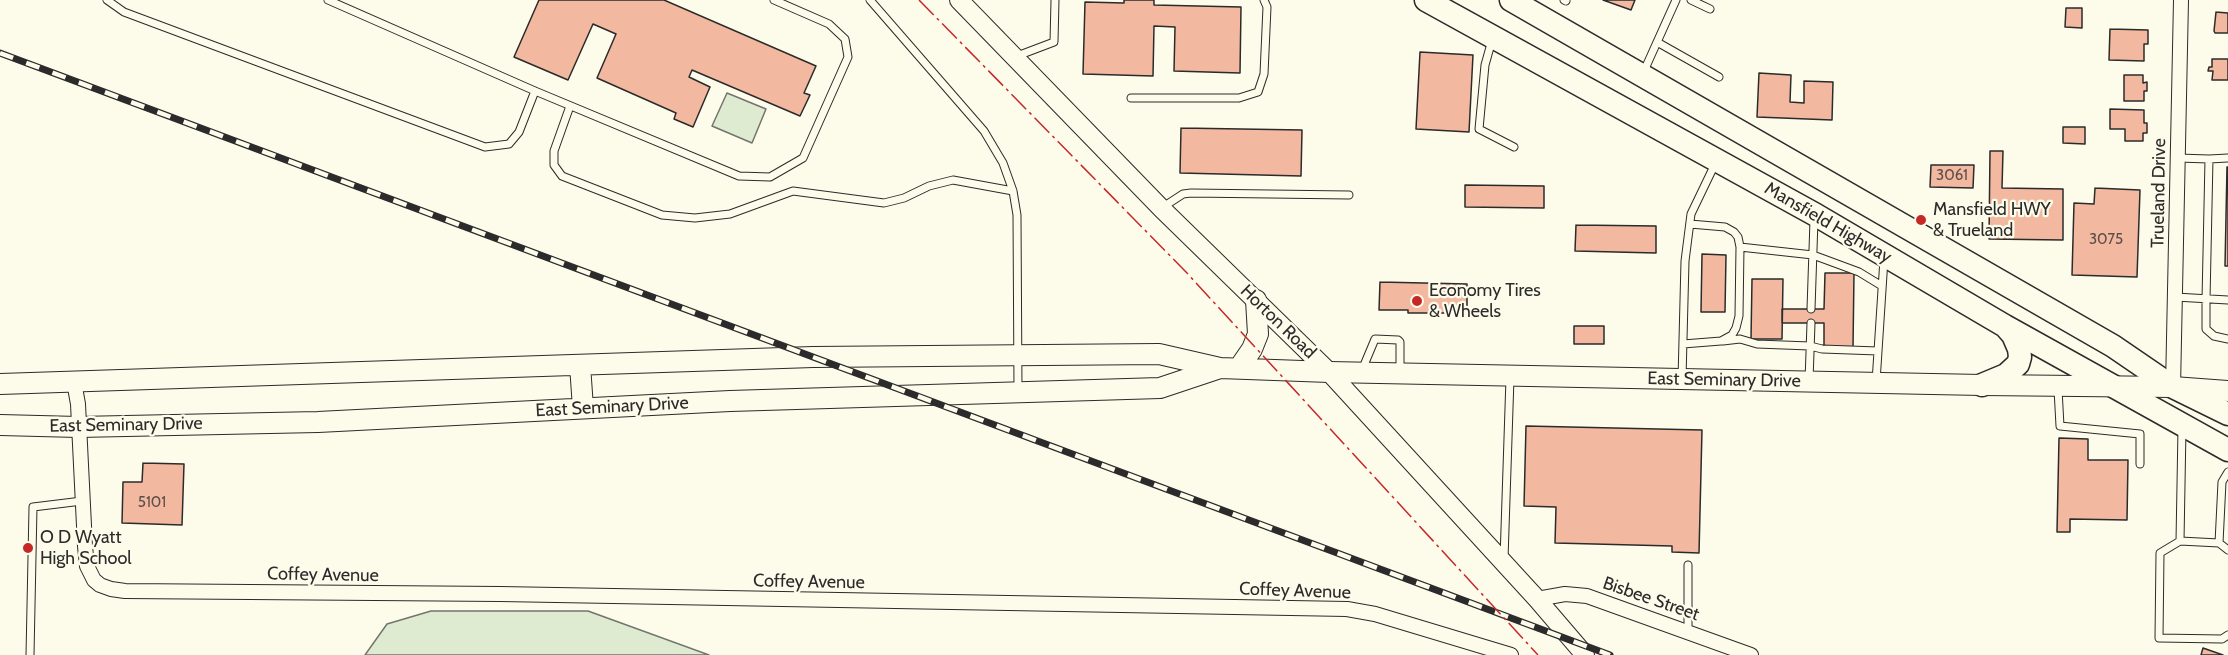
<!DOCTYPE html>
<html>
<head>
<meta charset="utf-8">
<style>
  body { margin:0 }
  canvas { display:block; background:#fdfbea }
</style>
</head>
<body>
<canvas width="2228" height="655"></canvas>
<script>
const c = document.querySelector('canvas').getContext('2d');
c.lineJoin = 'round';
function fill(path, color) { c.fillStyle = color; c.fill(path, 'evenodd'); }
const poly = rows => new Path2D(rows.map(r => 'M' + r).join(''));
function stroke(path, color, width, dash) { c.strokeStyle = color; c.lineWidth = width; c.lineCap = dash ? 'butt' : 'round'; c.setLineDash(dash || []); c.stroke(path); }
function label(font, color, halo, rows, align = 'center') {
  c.font = font + ' Cabin,sans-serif'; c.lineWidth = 4.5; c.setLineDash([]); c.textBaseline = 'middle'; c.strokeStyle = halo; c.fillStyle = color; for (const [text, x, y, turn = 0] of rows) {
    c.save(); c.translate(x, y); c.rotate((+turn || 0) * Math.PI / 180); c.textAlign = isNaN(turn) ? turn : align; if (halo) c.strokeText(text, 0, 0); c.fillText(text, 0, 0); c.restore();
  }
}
const green = poly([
  [727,93,766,109,752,143,712,126,727,93],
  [431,611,588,611,709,655,365,655,387,624,431,611]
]);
fill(green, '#deebd1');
stroke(green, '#74746e', 1.5);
const building = poly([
  [539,0,664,0,816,66,804,93,810,95,800,116,692,70,689,77,710,87,693,127,674,119,676,113,597,78,616,34,593,24,568,80,514,57,539,0],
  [1124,0,1154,0,1154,5,1241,7,1240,73,1174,71,1175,27,1154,26,1153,76,1083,74,1085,2,1124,3,1124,0],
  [1603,0,1635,0,1631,10,1603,0],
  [2066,8,2082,8,2082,28,2065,27,2066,8],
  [2216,12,2228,13,2228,33,2215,33,2214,31,2216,12],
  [2110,29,2148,30,2148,44,2144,44,2144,61,2109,60,2110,29],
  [1420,52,1473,55,1469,132,1416,129,1420,52],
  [2212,59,2228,59,2228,80,2212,80,2213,71,2208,71,2209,67,2212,67,2212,59],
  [1759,73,1791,75,1790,102,1804,103,1804,81,1833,82,1832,120,1757,117,1759,73],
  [2124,75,2143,75,2143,83,2147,82,2147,91,2144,91,2144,101,2124,101,2124,75],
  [2110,109,2144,110,2144,123,2147,123,2147,133,2143,133,2143,141,2125,141,2125,129,2110,129,2110,109],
  [2063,127,2085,127,2085,144,2063,143,2063,127],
  [1181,128,1302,130,1301,176,1180,173,1181,128],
  [1990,151,2003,151,2002,188,2063,189,2063,240,1989,239,1990,151],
  [1931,165,1974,165,1973,188,1930,187,1931,165],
  [2227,167,2228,167,2228,266,2225,266,2227,167],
  [1465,185,1544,186,1544,208,1465,207,1465,185],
  [2095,188,2140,190,2137,277,2072,275,2074,203,2094,204,2095,188],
  [1576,225,1656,226,1656,253,1575,251,1576,225],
  [1702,254,1726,255,1725,312,1701,312,1702,254],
  [1825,273,1854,273,1853,348,1824,347,1824,323,1782,323,1782,309,1824,309,1825,273],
  [1752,279,1783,279,1782,339,1751,339,1752,279],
  [1380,282,1467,284,1467,313,1408,313,1408,310,1379,310,1380,282],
  [1574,326,1604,326,1604,344,1574,344,1574,326],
  [1526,426,1702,430,1699,553,1672,552,1672,546,1555,543,1556,507,1524,506,1526,426],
  [2059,438,2088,439,2088,460,2128,460,2127,520,2070,519,2070,532,2057,532,2059,438],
  [143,463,184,464,182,525,122,523,123,482,142,482,143,463],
  [2203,648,2223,655,2201,655,2203,648]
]);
fill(building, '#f2b8a0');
stroke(building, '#2b2b2b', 1.5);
const service = poly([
  [107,0,124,12,485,147,509,144,519,132,535,91],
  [328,0,535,91,739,176,770,177,803,158,848,57,845,39,829,24,774,0],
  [870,0,984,131,1003,163,1013,191,1017,215,1018,390],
  [1564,0,1566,1],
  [1691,0,1710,9],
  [1492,40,1485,65,1479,129,1514,147],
  [1657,42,1719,77],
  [1017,56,1054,42,1055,0],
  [1644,71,1676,0],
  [1131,98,1239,98,1258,92,1264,74,1267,7,1264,0],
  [570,106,554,151,554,165,562,176,662,215,695,218,730,214,793,191,884,203,904,198,929,186,953,180,1013,191],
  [2178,158,2209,159],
  [2228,158,2209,159,2206,300,2206,329,2214,336,2228,339],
  [1163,207,1183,194,1191,193,1349,195],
  [1740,247,1813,255,1859,272,1882,286],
  [2175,297,2228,300],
  [1811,309,1814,220],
  [1723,341,1740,339,1757,344,1810,346,1822,349,1878,351],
  [1683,344,1721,341,1732,335,1736,328,1739,316,1740,247,1738,237,1734,232,1725,227,1690,224],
  [1362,370,1375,339,1398,340,1400,342,1400,370],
  [1682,379,1685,261,1691,214,1715,164],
  [1809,381,1811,323],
  [1876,382,1884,259],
  [2058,389,2060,426,2140,434,2140,464],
  [2182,428,2180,541,2219,543,2222,482,2228,472],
  [2180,541,2160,553,2159,638,2222,639,2228,635],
  [2219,543,2228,550],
  [1504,559,1510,378],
  [1688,565,1688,631],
  [30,655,33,507,82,501]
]);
const minor = poly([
  [74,382,78,404,85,546,87,566,94,580,100,585,111,589,125,591,500,594,1347,609,1375,614,1511,655],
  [2173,387,2181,0],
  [1537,599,1565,594,1587,596,1751,655]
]);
const tertiary = poly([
  [959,0,1161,208,1329,372,1537,599,1585,655]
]);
const secondary = poly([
  [580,365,583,408],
  [1239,368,1252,349,1258,334,1256,300],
  [0,384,813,357,1159,354,1220,368,1329,372,1982,385,2173,387,2228,391],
  [0,425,78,427,318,422,730,401,1160,388,1220,368]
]);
const primary = poly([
  [1426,0,1816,215,2005,326,2228,450],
  [1511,0,2113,346,2173,387,2228,414],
  [1982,385,2006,375,2018,364,2020,357,2019,349,2013,335,2006,327]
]);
stroke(service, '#2b2b2b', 9);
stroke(minor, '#2b2b2b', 16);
stroke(tertiary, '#2b2b2b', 20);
stroke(secondary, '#2b2b2b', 22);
stroke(primary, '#2b2b2b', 25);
stroke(service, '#fdfbea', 7);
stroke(minor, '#fdfbea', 14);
stroke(tertiary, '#fdfbea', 18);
stroke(secondary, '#fdfbea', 20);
stroke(primary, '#fdfbea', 22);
const rail = poly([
  [0,53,1610,655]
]);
stroke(rail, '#2b2b2b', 7);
stroke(rail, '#fdfbea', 4.5, [14]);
stroke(poly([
  [919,0,1186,272,1538,655]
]), '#c62828', 1.5, [21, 4.5, 3, 4.5]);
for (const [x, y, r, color] of [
  [1921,220,6,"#c62828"],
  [1417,301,6,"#c62828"],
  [28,548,6,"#c62828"]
]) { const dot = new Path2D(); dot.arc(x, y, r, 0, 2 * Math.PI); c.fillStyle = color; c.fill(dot); stroke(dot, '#fdfbea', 2); }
label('15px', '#5d4e48', null, [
  ["3061",1952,176],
  ["3075",2106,240],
  ["5101",152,503]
]);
label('18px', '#2b2b2b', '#fdfbea', [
  ["Trueland Drive",2159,193,-89],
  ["Mansfield Highway",1828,223,30],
  ["Horton Road",1278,322,44],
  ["East Seminary Drive",1724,380,1],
  ["East Seminary Drive",612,407,-3],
  ["East Seminary Drive",126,425,-1],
  ["Coffey Avenue",323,575,1],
  ["Coffey Avenue",809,582,1],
  ["Coffey Avenue",1295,591,2],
  ["Bisbee Street",1651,599,19]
]);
label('18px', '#2b2b2b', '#fdfbea', [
  ["Mansfield HWY",1933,210],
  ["& Trueland",1933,231],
  ["Economy Tires",1429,291],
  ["& Wheels",1429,312],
  ["O D Wyatt",40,538],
  ["High School",40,559]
], 'left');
</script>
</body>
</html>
